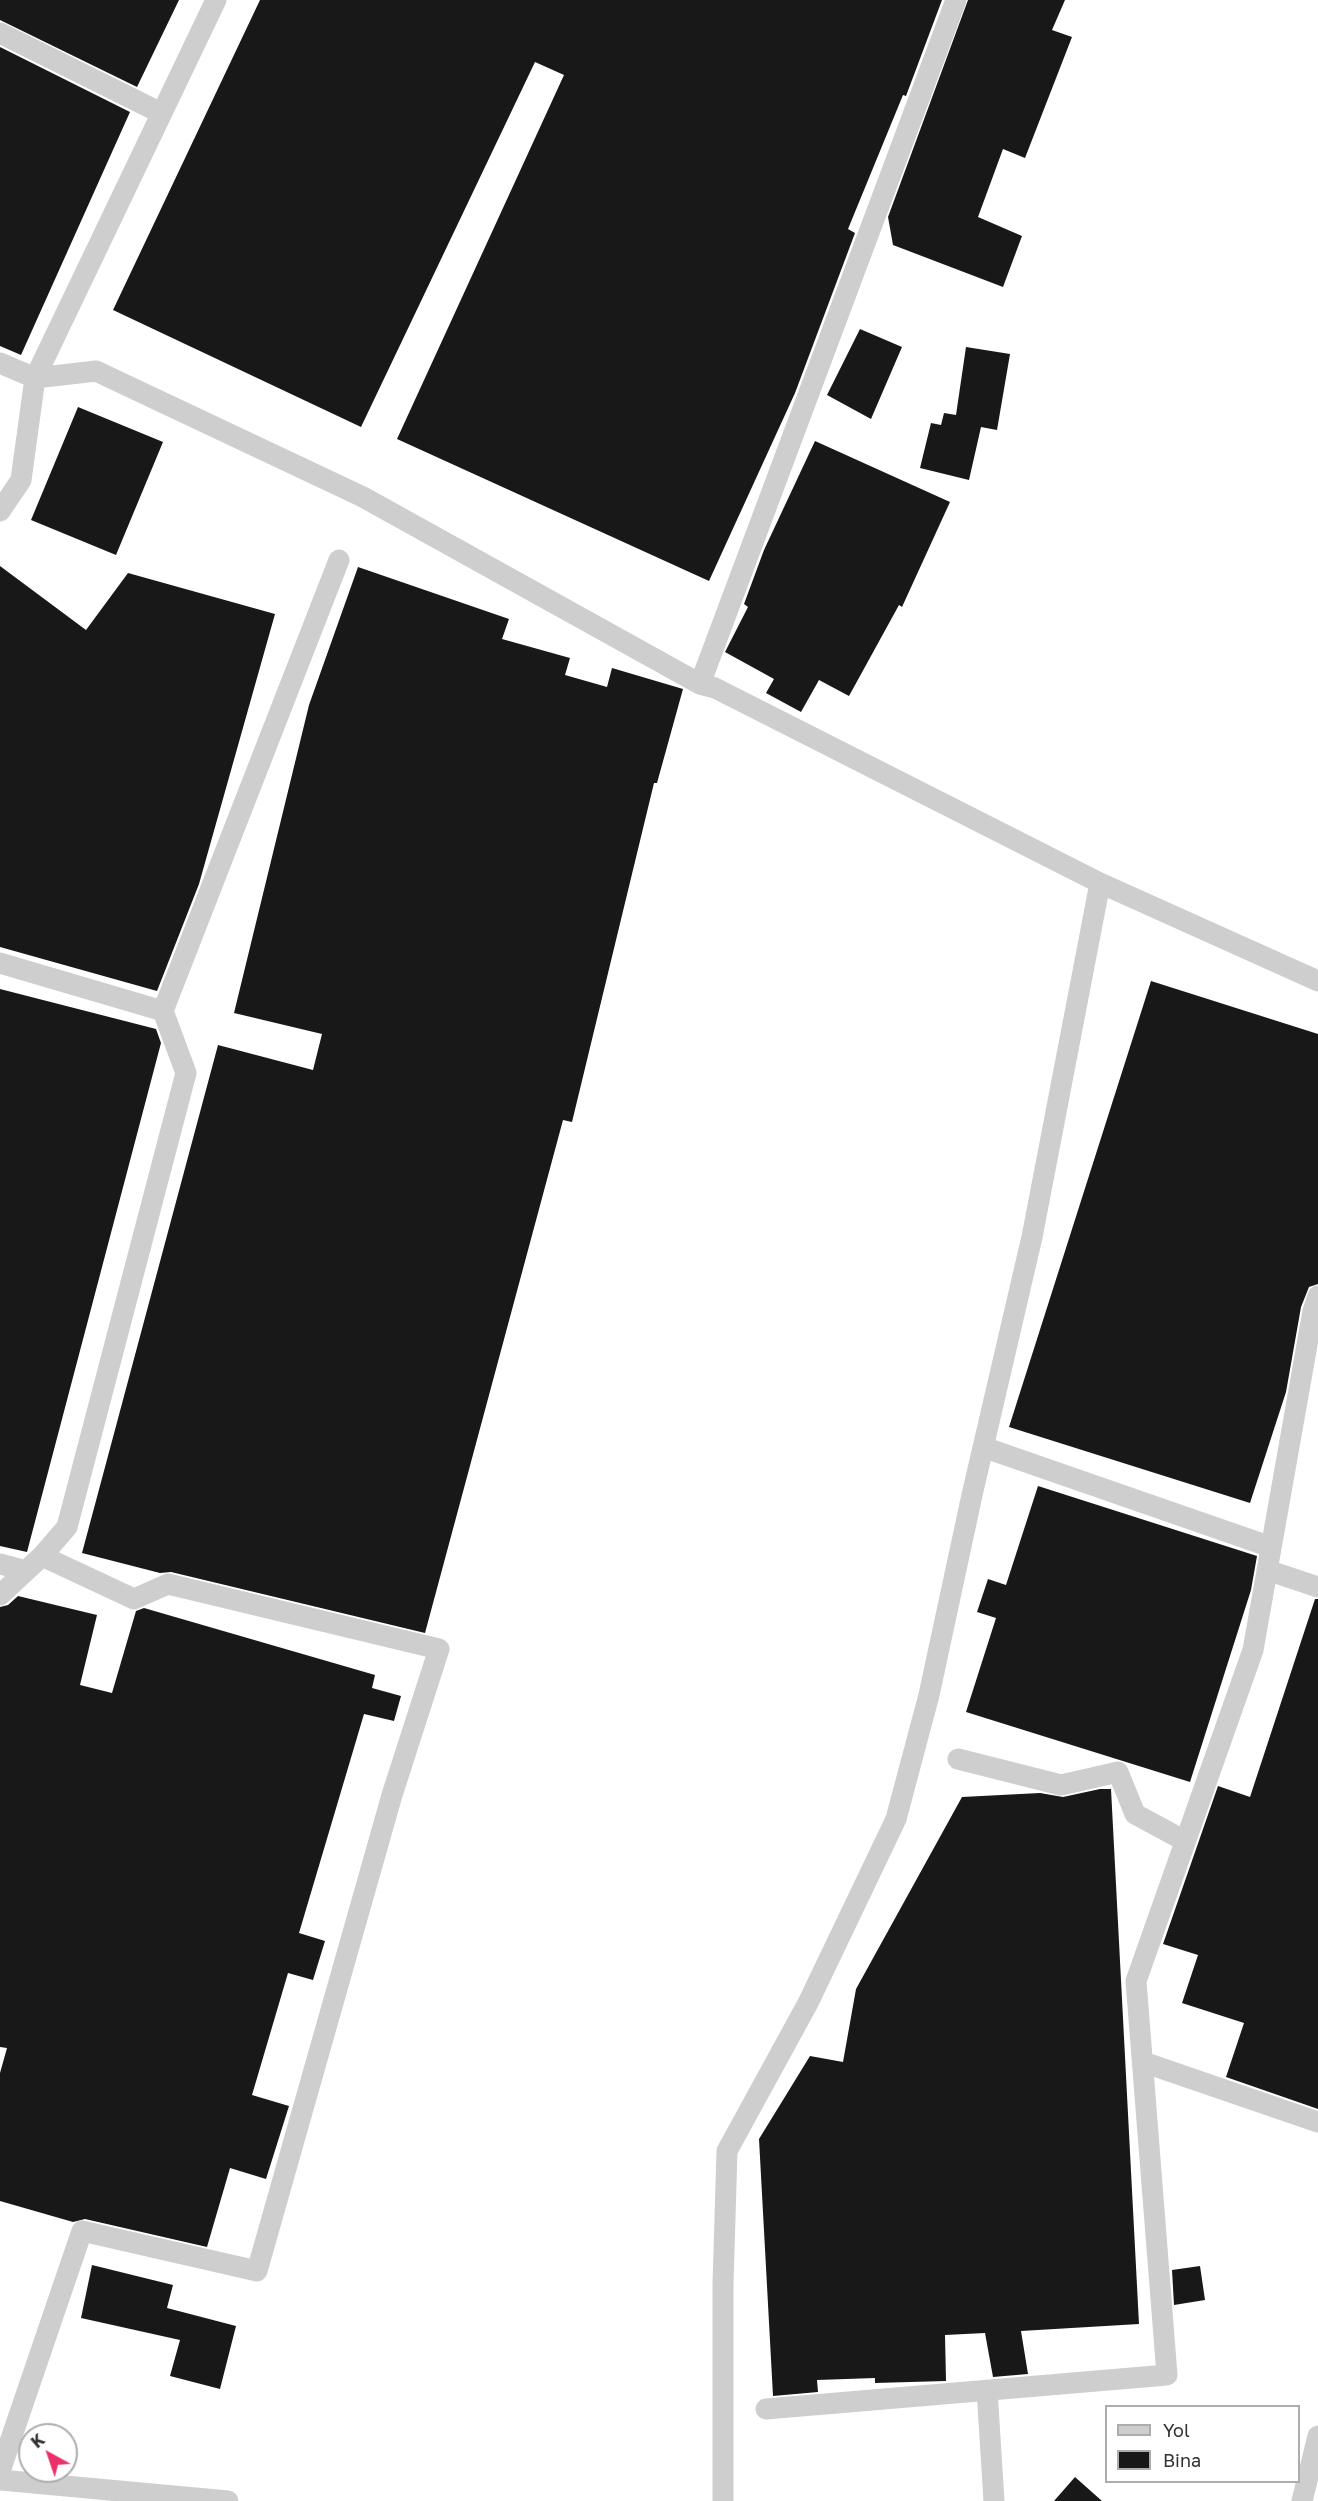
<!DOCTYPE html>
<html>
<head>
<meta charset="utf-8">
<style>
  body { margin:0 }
  #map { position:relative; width:1318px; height:2501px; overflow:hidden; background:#fff; font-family:"Golos Text",sans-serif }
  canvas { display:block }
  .legend { position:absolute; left:1105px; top:2405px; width:195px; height:78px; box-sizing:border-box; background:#fff; border:2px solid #adadad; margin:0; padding:8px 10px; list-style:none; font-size:18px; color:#313131 }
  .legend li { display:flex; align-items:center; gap:12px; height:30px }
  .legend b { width:30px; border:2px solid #adadad }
  .north { position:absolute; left:18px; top:2423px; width:60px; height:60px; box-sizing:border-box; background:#fff; border:2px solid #adadad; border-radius:50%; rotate:320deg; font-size:16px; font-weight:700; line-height:24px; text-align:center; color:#313131 }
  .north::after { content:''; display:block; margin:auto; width:21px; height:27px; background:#eb3169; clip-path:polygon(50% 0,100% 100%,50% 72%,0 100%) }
</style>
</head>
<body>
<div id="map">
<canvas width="1318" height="2501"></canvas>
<ul class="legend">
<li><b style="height:8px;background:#cecece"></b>Yol</li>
<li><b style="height:16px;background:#181818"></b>Bina</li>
</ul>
<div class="north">K</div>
</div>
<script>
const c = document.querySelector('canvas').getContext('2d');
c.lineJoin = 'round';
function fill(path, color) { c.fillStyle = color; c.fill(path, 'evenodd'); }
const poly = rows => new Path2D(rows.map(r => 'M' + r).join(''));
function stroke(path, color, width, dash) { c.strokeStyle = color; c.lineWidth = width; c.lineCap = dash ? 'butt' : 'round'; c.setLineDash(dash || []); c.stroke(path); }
fill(poly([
  [0,0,179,0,137,87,0,20],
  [260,0,942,0,906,96,903,95,848,229,855,233,795,393,709,581,397,439,564,75,535,62,361,427,113,310],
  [968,0,1065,0,1052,30,1072,37,1025,158,1003,149,978,217,1022,236,1003,287,893,245,888,217],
  [0,47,130,112,21,355,0,346],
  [860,329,902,347,871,419,827,395],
  [966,347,1010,354,997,430,981,427,969,480,920,468,931,423,941,425,944,413,956,415],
  [78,407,163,442,116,555,31,520],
  [815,441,950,502,902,607,899,605,849,696,819,680,801,712,766,693,774,679,725,652,748,607,744,604,764,550],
  [0,566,86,630,128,573,275,614,199,884,157,991,0,947],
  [358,567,509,619,502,639,570,658,565,675,607,687,612,668,683,689,657,783,654,783,572,1122,563,1120,425,1633,171,1572,160,1573,82,1553,218,1045,313,1070,322,1034,234,1013,309,705],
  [1151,981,1318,1034,1318,1284,1309,1287,1301,1307,1286,1392,1250,1503,1009,1427],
  [0,989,156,1029,161,1043,27,1552,0,1546],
  [1038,1486,1257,1556,1251,1590,1190,1782,966,1712,996,1618,977,1612,988,1579,1006,1585],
  [18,1596,97,1615,80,1685,112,1693,136,1611,144,1608,375,1675,372,1688,401,1696,394,1721,364,1714,299,1933,325,1941,313,1980,288,1973,252,2095,289,2106,266,2179,230,2168,207,2247,85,2219,73,2222,0,2201,0,2073,7,2048,0,2047,0,1607,8,1605],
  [1315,1599,1318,1599,1318,2109,1226,2077,1244,2023,1182,2003,1198,1955,1163,1944,1218,1786,1250,1797],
  [1100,1789,1111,1789,1139,2324,1021,2331,1028,2374,993,2377,985,2333,945,2335,946,2381,875,2383,875,2378,817,2380,818,2392,773,2396,759,2139,810,2056,843,2062,856,1989,962,1797,1040,1793,1063,1797],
  [92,2265,173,2285,167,2308,236,2326,220,2389,170,2376,180,2340,81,2318],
  [1200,2266,1205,2300,1174,2305,1172,2270],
  [1075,2477,1102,2501,1054,2501]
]), '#181818');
stroke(poly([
  [0,33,161,113],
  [0,363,35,378,21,480,0,511],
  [35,378,96,371,363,497,700,684,715,688,1100,883,1318,981],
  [35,378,216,0],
  [700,684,956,0],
  [0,963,163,1011],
  [983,1447,1271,1547],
  [0,1564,26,1571],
  [1267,1570,1318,1587],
  [0,1595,42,1556],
  [958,1759,1061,1785,1118,1772,1135,1814,1185,1841],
  [1143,2062,1318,2122],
  [987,2390,994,2501],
  [766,2409,1167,2375,1136,1981,1253,1650,1313,1311,1318,1296],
  [0,2471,82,2231,257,2271,392,1795,439,1649,168,1584,134,1599,42,1556,67,1527,186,1073,163,1011,339,560],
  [0,2480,228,2501],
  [723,2501,723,2284,727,2151,808,2003,896,1819,929,1695,972,1495,1032,1237,1100,883],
  [1302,2501,1318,2436]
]), '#cecece', 21);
</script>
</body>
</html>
